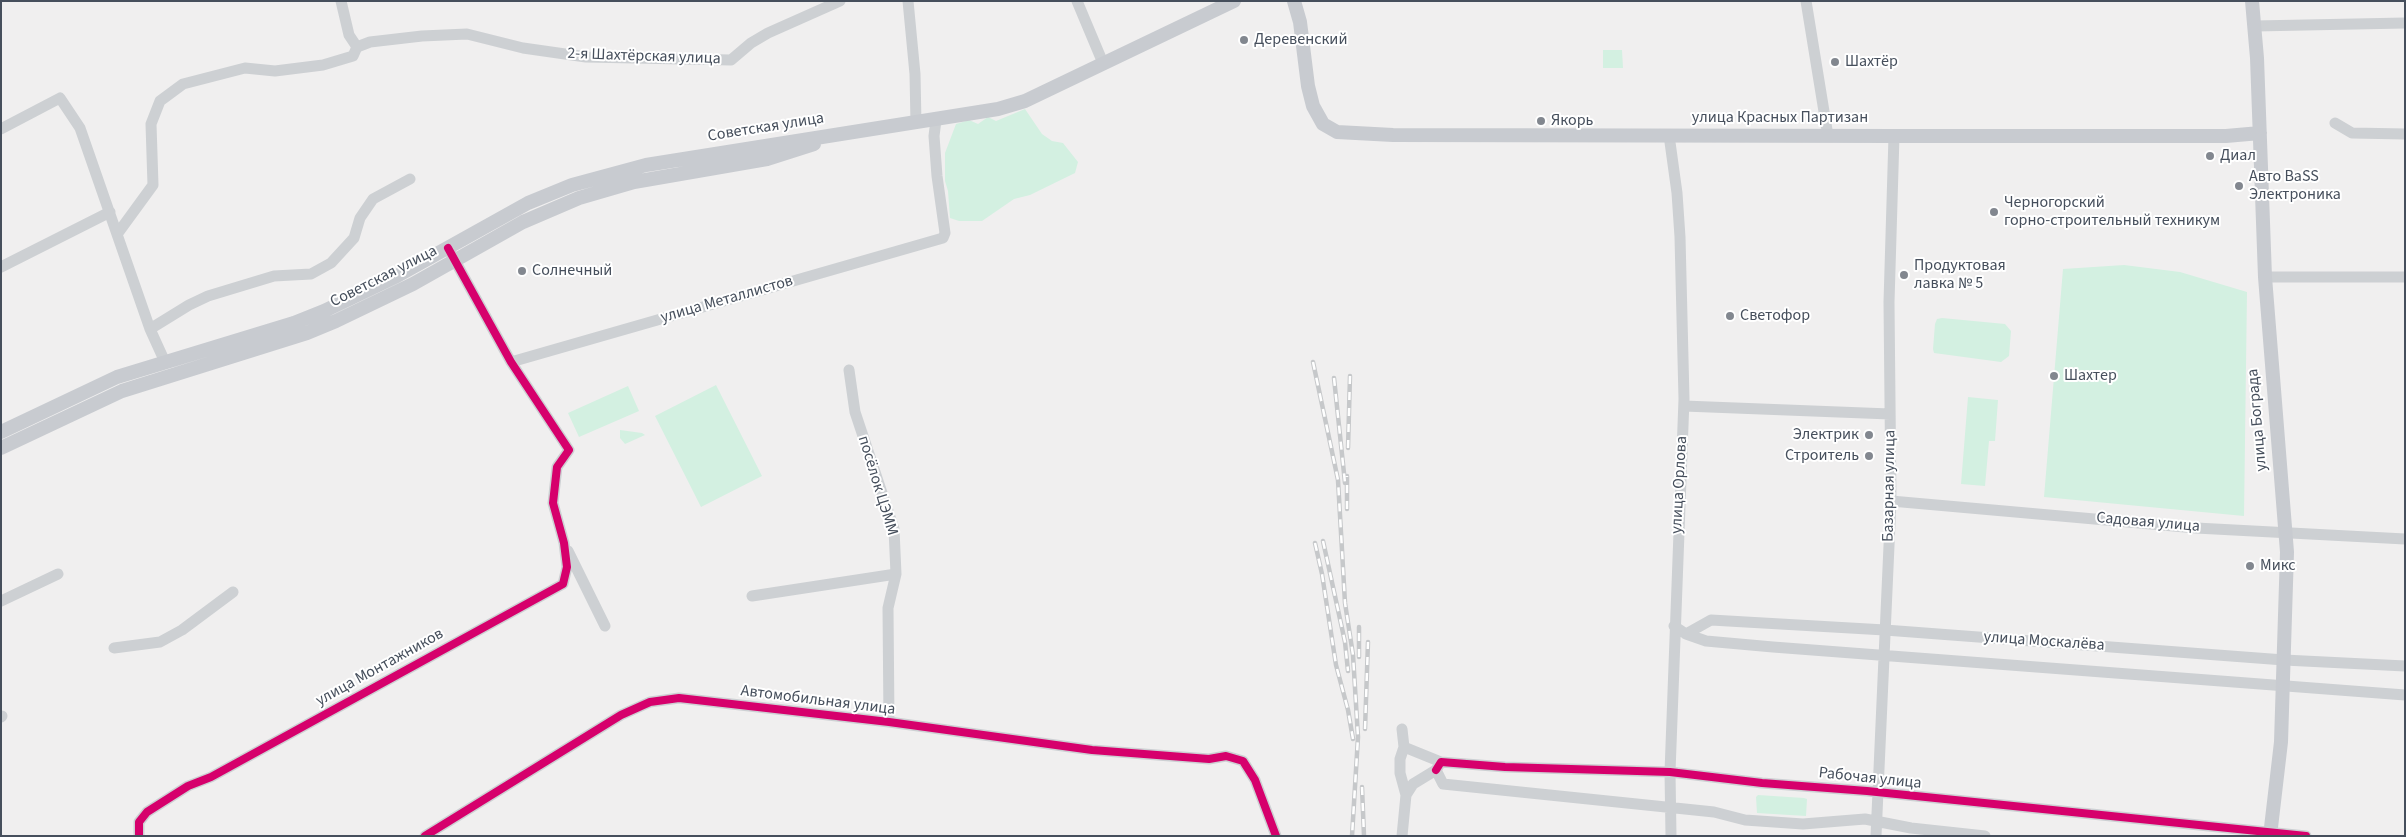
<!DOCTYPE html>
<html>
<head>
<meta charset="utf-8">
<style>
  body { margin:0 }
  #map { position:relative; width:2406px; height:837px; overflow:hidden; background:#f0efef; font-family:"Source Sans 3",sans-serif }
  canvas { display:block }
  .frame { position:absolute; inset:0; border:2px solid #464f5c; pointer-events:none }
</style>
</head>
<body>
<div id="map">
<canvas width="2406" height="837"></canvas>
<div class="frame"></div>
</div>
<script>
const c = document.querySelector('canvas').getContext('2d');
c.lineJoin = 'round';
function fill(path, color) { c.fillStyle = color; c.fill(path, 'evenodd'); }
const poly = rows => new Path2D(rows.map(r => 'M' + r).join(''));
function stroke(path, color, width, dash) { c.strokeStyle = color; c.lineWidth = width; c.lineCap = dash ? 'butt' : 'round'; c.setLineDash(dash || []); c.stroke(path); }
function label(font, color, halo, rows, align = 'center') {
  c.font = font + ' "Source Sans 3",sans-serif'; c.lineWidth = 4; c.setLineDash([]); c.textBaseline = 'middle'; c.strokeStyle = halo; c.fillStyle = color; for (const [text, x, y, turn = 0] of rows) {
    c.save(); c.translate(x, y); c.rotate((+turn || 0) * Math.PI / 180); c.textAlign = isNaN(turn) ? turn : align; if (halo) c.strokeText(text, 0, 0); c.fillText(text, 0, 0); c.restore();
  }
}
fill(poly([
  [1603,50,1622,50,1623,68,1603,68],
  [1025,109,1042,134,1052,141,1063,143,1078,162,1075,173,1030,195,1014,199,982,221,959,221,950,218,948,191,945,181,945,153,956,124,969,120,978,124,988,117,996,121],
  [2124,265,2180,272,2247,292,2244,516,2044,497,2063,269],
  [1942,318,2005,324,2011,331,2009,356,2001,362,1934,353,1933,349,1935,324,1937,319],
  [716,385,762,476,701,507,655,416],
  [628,386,639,411,579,437,568,413],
  [1968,397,1998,400,1995,441,1989,441,1985,486,1961,484],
  [620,430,642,433,645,435,625,444,620,438],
  [1758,795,1804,798,1807,799,1806,816,1757,813,1756,797]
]), '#d3f0e1');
stroke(poly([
  [341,1,349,35,357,47],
  [908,1,915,74,916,123],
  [1077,1,1103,63],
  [1806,1,1828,136],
  [2255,26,2405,23],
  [2335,123,2352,133,2405,134],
  [1,129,60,98,80,128,150,329,165,362],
  [1669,135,1677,193,1680,237,1684,399,1670,772,1671,836],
  [118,233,153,185,151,124,160,101,183,84,245,68,275,71,323,65,353,56,357,47,370,42,422,36,467,34,523,48,586,57,731,60,751,43,768,33,840,1],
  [1,267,110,212],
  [2265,277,2405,277],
  [150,329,189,305,208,296,274,276,311,274,331,263,354,238,360,218,373,199,410,179],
  [511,362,943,238,945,233,937,176,934,136,936,120],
  [849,370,855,412,894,529,896,574,888,608,889,722],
  [1684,406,1890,414],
  [1891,501,2196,528,2405,539],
  [568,551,605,626],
  [752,596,896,574],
  [1,601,58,574],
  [1674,626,1686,634,1706,641,1773,647,2405,695],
  [1686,634,1711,620,1885,630,2284,660,2405,666],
  [114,648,160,642,182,630,233,592],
  [1,717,2,716],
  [1402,729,1404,747],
  [1436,770,1441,762,1505,767,1670,772,1762,783,1867,791,2306,836],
  [1406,795,1400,773,1400,759,1404,747,1441,762],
  [139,836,139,822,147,812,188,786,211,777,563,584,567,567,564,543,553,503,557,467,569,450,511,362,448,248],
  [425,836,621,715,650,702,679,698,889,722,1092,750,1209,759,1226,756,1243,761,1255,780,1276,836],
  [1402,836,1406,795,1413,784,1436,770,1443,784,1714,812,1745,820,1803,824,1865,819,1911,828,1985,836],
  [1876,836,1891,501,1889,302,1894,136]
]), '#cdd0d3', 11);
stroke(poly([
  [1294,1,1300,22,1308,86,1313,106,1323,124,1337,132,1393,135,1894,136,2226,136,2260,133],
  [2252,1,2257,58,2265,277,2287,552,2281,742,2270,836],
  [1,432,117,377,294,323,324,311,397,276,528,203,572,185,646,165,998,109,1025,101,1234,1],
  [1,448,122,391,307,333,336,321,413,284,523,222,579,198,634,182,767,159,814,144]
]), '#c8cbd0', 14);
const rail = poly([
  [1313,362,1338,480,1345,603,1353,655,1358,737,1352,836],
  [1334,378,1345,483],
  [1348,448,1350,376],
  [1347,509,1347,476],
  [1323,541,1345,642,1348,671],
  [1315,543,1322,574,1336,665,1348,710,1353,739],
  [1359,657,1359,627],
  [1365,729,1368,642],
  [1362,787,1364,836]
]);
stroke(rail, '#c6c8ca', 4.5);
stroke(rail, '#fff', 2.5, [8]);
stroke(poly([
  [1436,770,1441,762,1505,767,1670,772,1762,783,1867,791,2306,836],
  [139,836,139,822,147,812,188,786,211,777,563,584,567,567,564,543,553,503,557,467,569,450,511,362,448,248],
  [425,836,621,715,650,702,679,698,889,722,1092,750,1209,759,1226,756,1243,761,1255,780,1276,836]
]), '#d6006c', 8);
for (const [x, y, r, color] of [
  [1244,40,5,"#82878f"],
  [1835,62,5,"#82878f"],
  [1541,121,5,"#82878f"],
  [2210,156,5,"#82878f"],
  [2239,186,5,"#82878f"],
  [1994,212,5,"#82878f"],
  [522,271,5,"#82878f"],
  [1904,275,5,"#82878f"],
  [1730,316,5,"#82878f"],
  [2054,376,5,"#82878f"],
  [1869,435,5,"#82878f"],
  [1869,456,5,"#82878f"],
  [2250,566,5,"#82878f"]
]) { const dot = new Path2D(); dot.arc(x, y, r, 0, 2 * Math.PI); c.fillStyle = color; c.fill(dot); stroke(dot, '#fff', 2); }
label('16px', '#464f5c', '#fff', [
  ["Деревенский",1254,40],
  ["Шахтёр",1845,62],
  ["Якорь",1551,121],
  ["Диал",2220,156],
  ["Авто BaSS",2249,177],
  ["Электроника",2249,195],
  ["Черногорский",2004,203],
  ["горно-строительный техникум",2004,221],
  ["Продуктовая",1914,266],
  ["лавка № 5",1914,284],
  ["Солнечный",532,271],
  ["Светофор",1740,316],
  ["Шахтер",2064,376],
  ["Электрик",1859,435,"right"],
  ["Строитель",1859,456,"right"],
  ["Микс",2260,566]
], 'left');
label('16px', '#464f5c', '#fff', [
  ["2-я Шахтёрская улица",644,57,2],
  ["улица Красных Партизан",1780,118],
  ["Советская улица",766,128,-9],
  ["Советская улица",384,277,-27],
  ["улица Металлистов",727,300,-16],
  ["улица Бограда",2258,420,-95],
  ["улица Орлова",1680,485,-87],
  ["посёлок ЦЭММ",877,486,73],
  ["Базарная улица",1890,486,-89],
  ["Садовая улица",2148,523,5],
  ["улица Москалёва",2044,642,4],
  ["улица Монтажников",380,668,-29],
  ["Автомобильная улица",818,701,7],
  ["Рабочая улица",1870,779,6]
]);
</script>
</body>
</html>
